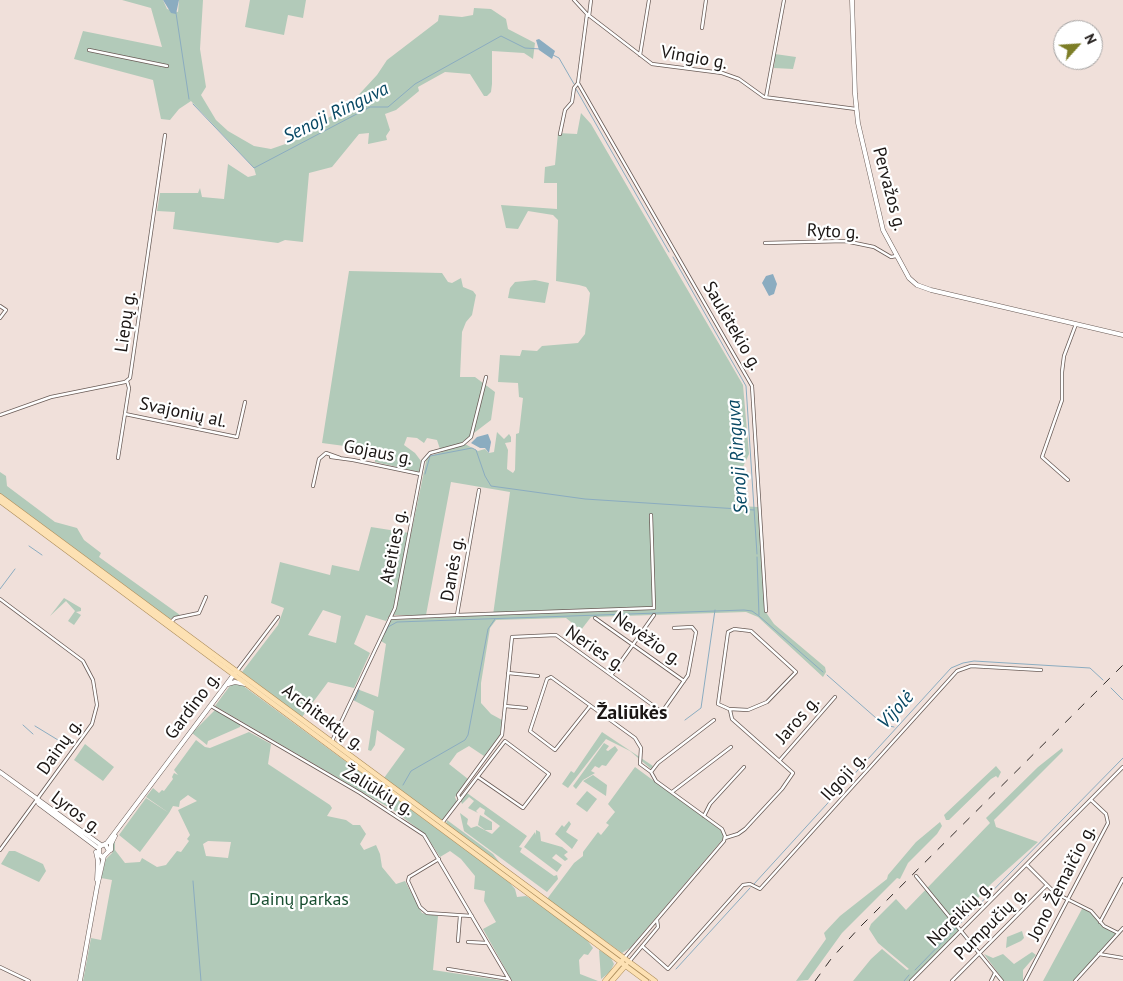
<!DOCTYPE html>
<html>
<head>
<meta charset="utf-8">
<style>
  body { margin:0 }
  #map { position:relative; width:1123px; height:981px; overflow:hidden; background:#f0e0da; font-family:"PT Sans",sans-serif }
  canvas { display:block }
  .north { position:absolute; left:1053px; top:20px; width:50px; height:50px; box-sizing:border-box; background:#fff; border:1px solid #a4a2a1; border-radius:50%; rotate:64deg; font-size:14px; font-weight:700; line-height:20px; text-align:center; color:#1b1614 }
  .north::after { content:''; display:block; margin:auto; width:18px; height:22px; background:#7d7e27; clip-path:polygon(50% 0,100% 100%,50% 72%,0 100%) }
</style>
</head>
<body>
<div id="map">
<canvas width="1123" height="981"></canvas>
<div class="north">N</div>
</div>
<script>
const c = document.querySelector('canvas').getContext('2d');
c.lineJoin = 'round';
function fill(path, color) { c.fillStyle = color; c.fill(path, 'evenodd'); }
const poly = rows => new Path2D(rows.map(r => 'M' + r).join(''));
function stroke(path, color, width, dash) { c.strokeStyle = color; c.lineWidth = width; c.lineCap = dash ? 'butt' : 'round'; c.setLineDash(dash || []); c.stroke(path); }
function label(font, color, halo, rows, align = 'center') {
  c.font = font + ' "PT Sans",sans-serif'; c.lineWidth = 4.5; c.setLineDash([]); c.textBaseline = 'middle'; c.strokeStyle = halo; c.fillStyle = color; for (const [text, x, y, turn = 0] of rows) {
    c.save(); c.translate(x, y); c.rotate((+turn || 0) * Math.PI / 180); c.textAlign = isNaN(turn) ? turn : align; if (halo) c.strokeText(text, 0, 0); c.fillText(text, 0, 0); c.restore();
  }
}
fill(poly([
  [122,0,163,0,167,9,178,12,179,0,203,0,200,49,206,87,201,95,216,120,228,131,254,146,271,149,294,141,352,102,377,75,387,60,438,21,439,15,462,17,473,15,474,8,491,9,506,19,508,29,535,43,533,59,524,53,492,51,492,84,491,92,487,96,484,96,470,74,445,72,418,87,419,91,396,110,385,114,390,130,386,136,387,140,368,144,369,133,359,134,332,167,309,173,303,242,285,240,278,243,173,229,175,212,157,211,160,193,198,193,200,188,202,197,224,199,228,164,248,177,256,175,254,168,191,101,179,109,170,120,161,119,153,80,74,59,83,31,162,47,151,8],
  [250,0,306,0,303,18,288,15,284,35,245,27],
  [775,54,796,57,793,69,774,68],
  [581,113,591,124,743,385,749,454,742,469,740,506,758,507,765,611,774,624,825,667,826,672,823,677,758,617,746,612,591,617,581,630,566,618,496,620,490,628,481,683,481,703,491,714,502,720,500,735,484,756,469,746,457,753,449,764,468,779,455,797,457,802,441,821,384,778,405,749,377,730,375,745,371,751,368,750,374,711,353,700,357,689,378,697,386,644,379,640,391,620,493,615,510,492,451,482,426,615,394,615,427,457,465,444,478,451,485,449,489,453,494,452,497,432,504,439,509,434,511,437,511,442,505,443,508,450,507,469,513,473,515,470,516,434,519,433,523,398,519,397,518,383,498,382,500,355,520,356,522,350,537,351,542,346,578,343,585,334,590,293,586,287,579,285,556,281,558,220,553,215,528,211,518,229,506,228,501,205,557,209,557,183,544,183,545,167,555,165,558,133,577,134],
  [349,271,442,273,448,282,452,283,461,278,463,287,473,291,476,295,472,315,466,322,462,332,460,377,475,377,495,392,491,420,457,446,440,449,437,440,427,438,424,443,417,438,407,437,404,445,415,453,421,461,419,472,375,462,375,450,322,443],
  [535,280,549,283,545,303,508,298,510,288,515,282],
  [0,472,6,476,7,486,55,522,77,528,84,540,101,553,99,557,180,615,170,619,0,493],
  [371,527,409,533,393,610,386,621,366,615,354,644,370,653,354,688,328,682,302,717,242,672,278,625,284,608,271,603,280,562,330,575,332,565,359,571],
  [323,610,341,616,336,643,308,635],
  [64,598,81,608,81,611,76,612,81,615,74,625,68,621,75,611,66,601,50,616],
  [232,683,242,685,451,839,509,882,515,889,517,897,526,896,531,899,584,936,593,948,588,955,584,954,579,960,580,974,598,981,512,981,483,929,496,922,484,901,485,891,474,889,475,876,461,859,450,851,440,857,425,834,393,810,215,706],
  [215,710,240,724,240,727,208,741,207,745,192,733],
  [249,732,271,744,268,764,330,805,332,808,327,816,346,820,353,825,360,825,366,834,360,844,364,850,376,845,380,854,382,867,396,884,405,881,422,913,438,916,433,970,506,981,83,981,91,938,101,940,112,880,101,878,106,859,113,852,112,844,115,838,115,850,125,863,140,862,142,858,157,867,166,865,177,851,181,852,189,841,187,839,190,835,178,810,197,801,188,795,180,801,179,807,173,806,169,813,146,797,153,788,159,793,162,790,164,791,173,779,172,777,174,773,178,775,174,770,196,740,205,747,210,748],
  [208,841,231,842,228,858,206,856,203,844],
  [602,732,653,766,651,769,630,751,606,739,568,788,562,784,571,771,574,773],
  [604,743,609,746,606,750,608,751,615,746,618,750,606,766,602,765,599,768,595,766,591,771,595,773,583,780,576,789,573,786],
  [85,744,114,767,103,781,74,760],
  [1062,748,1063,751,994,820,996,827,1038,842,991,884,955,923,960,929,909,981,853,981,871,959,882,949,907,970,909,969,878,943,869,929,871,924,896,899,906,910,990,823,986,818,1038,767],
  [996,766,1001,772,998,778,996,776,991,779,949,820,946,820,944,815],
  [635,767,722,831,723,835,723,839,630,948,622,953,547,899,574,863,583,856,583,852,598,832,601,835,609,825,606,823,615,812,608,804],
  [593,775,607,785,606,796,583,781],
  [587,791,597,799,587,812,576,804],
  [467,793,527,836,519,847,522,848,520,852,554,876,557,875,558,879,547,892,464,831,460,813,468,819,467,824,471,828,477,826,492,834,500,826,484,814,485,810,480,807,476,811,478,813,468,808,474,801,469,797,462,804,461,801],
  [146,798,169,813,140,852,119,835],
  [480,815,492,822,492,830,485,830,478,825],
  [447,820,493,854,500,863,446,824],
  [569,821,571,824,566,832,578,840,572,849,555,834,562,825,564,827],
  [940,822,942,826,937,834,908,863,900,879,897,878,842,933,808,980,796,981,826,939,824,933,840,916,887,879,888,875,916,842],
  [536,830,540,832,541,841,562,847,568,852,564,855,568,859,565,861,556,854,552,858,562,865,557,872,524,847,535,832,536,835],
  [9,851,15,851,43,864,46,871,39,882,1,864],
  [1083,907,1091,911,1100,922,1118,933,1075,981,1043,981],
  [1022,931,1024,938,1021,941,1006,948,1007,937],
  [599,950,610,956,614,964,610,972,601,979],
  [1032,952,1036,955,1023,970,1023,981,1004,981,984,954,993,958,1003,954,1014,964]
]), '#b2cab9');
fill(poly([
  [163,0,179,0,176,14,171,13],
  [539,39,555,51,552,59,539,50,536,40],
  [773,274,777,284,774,294,769,296,762,283,766,276],
  [488,434,491,442,489,453,485,448,480,448,471,443,477,437]
]), '#8bacc0');
stroke(poly([
  [176,13,189,99],
  [553,55,559,58,574,84],
  [576,89,669,252],
  [193,104,254,168,370,107,388,107,415,84,501,36,525,48,540,49],
  [673,257,746,386,757,554],
  [425,474,430,456,472,448,476,450,485,476,491,486,585,499,754,510],
  [29,546,42,555],
  [757,557,759,615],
  [0,589,15,569],
  [385,633,388,627,397,622,744,610,752,611,759,616,823,672],
  [827,675,884,725,894,727],
  [1111,688,1123,700],
  [355,700,359,690],
  [685,720,701,708,715,610],
  [23,725,33,734],
  [35,726,58,740],
  [403,785,411,771,465,740,468,735,488,629,495,619],
  [193,881,201,981],
  [754,884,951,668,963,663,974,661,1090,668,1103,680],
  [959,925,1123,758],
  [676,969,750,888],
  [915,970,956,928],
  [904,981,909,975]
]), '#8bacc0', 1);
const street = poly([
  [574,0,587,14,652,64,722,73,739,79,764,97,856,109],
  [589,16,591,0],
  [702,28,706,0],
  [89,50,167,66],
  [640,55,649,0],
  [578,83,752,386,766,611],
  [578,83,587,14],
  [766,97,784,0],
  [560,134,565,110,572,102,574,88,578,83],
  [765,243,845,241,874,247,891,257,896,256],
  [0,306,6,310,0,318],
  [125,414,237,437,245,402],
  [0,415,51,397,125,382,130,378,165,135],
  [331,457,353,460,420,474],
  [118,458,129,388,127,381],
  [1068,480,1042,457,1062,400,1062,372,1064,356,1076,324],
  [313,486,319,459,326,453,340,458],
  [0,599,83,661,93,680,97,705,92,724,0,850],
  [457,615,654,608,651,515],
  [390,618,457,615,479,490],
  [595,618,684,681],
  [171,622,175,618,199,613,206,597],
  [734,629,751,631,796,672,767,702,748,710,729,709,718,704,728,632,734,629],
  [237,671,278,617],
  [508,673,538,676],
  [612,674,654,615],
  [211,706,360,793,424,835,510,981],
  [505,706,526,708],
  [590,706,555,750,530,731,547,679,551,677,635,738,641,748,640,764,651,772,656,781,722,829,725,836,724,841,624,958],
  [332,741,395,608,423,461,430,453,463,444,471,437,486,377],
  [780,760,835,697],
  [651,772,658,763,714,720],
  [672,792,731,747],
  [460,800,458,795,502,735,512,637,556,635,662,712,688,675,696,632,692,627,674,628],
  [704,816,710,804,744,767],
  [442,823,505,741,549,774,523,808,478,777],
  [725,838,738,834,745,829,782,789,793,773,732,719,730,710],
  [439,859,409,877,408,881,420,907,427,913,472,916],
  [1027,865,1055,893,1091,911,1104,926,1118,933],
  [916,876,1002,981],
  [1100,922,1123,879],
  [458,941,460,916],
  [468,942,487,943],
  [642,946,668,969,743,885,750,884,760,889,957,671,971,666,1041,670],
  [1099,954,1123,958],
  [629,962,658,927,657,920],
  [0,967,29,981],
  [448,969,509,979],
  [911,981,1123,767],
  [952,981,1047,885],
  [991,981,995,973],
  [1025,981,1108,823,1106,814,1091,800],
  [1075,981,1123,928]
]);
const secondary = poly([
  [852,0,855,94,858,123,883,230,909,278,917,285,931,290,1123,335],
  [228,684,235,682,245,684],
  [0,772,101,845],
  [37,800,39,804,98,848],
  [111,850,111,844,115,836],
  [96,852,98,861,97,880],
  [103,858,99,854,99,847,107,843,235,673],
  [80,981,97,887,104,856,109,851,105,844]
]);
const primary = poly([
  [0,496,655,981],
  [0,501,646,981],
  [605,981,622,961],
  [612,981,626,965]
]);
stroke(street, '#695b56', 4);
stroke(secondary, '#695b56', 5);
stroke(primary, '#ad8d5b', 5.5);
stroke(street, '#fff', 2.5);
stroke(secondary, '#fff', 4);
stroke(primary, '#fde1b3', 4.5);
stroke(poly([
  [815,981,831,959,859,928,1123,665]
]), '#312b29', 1, [9, 9]);
label('18px', '#1b1614', '#fff', [
  ["Vingio g.",694,58,10],
  ["Pervažos g.",889,189,75],
  ["Ryto g.",833,232,3],
  ["Liepų g.",126,322,-82],
  ["Saulėtekio g.",732,326,60],
  ["Svajonių al.",183,413,12],
  ["Gojaus g.",378,453,11],
  ["Ateities g.",394,547,-79],
  ["Danės g.",453,569,-80],
  ["Nevėžio g.",647,639,35],
  ["Neries g.",595,649,34],
  ["Gardino g.",193,706,-53],
  ["Architektų g.",323,718,37],
  ["Jaros g.",798,720,-49],
  ["Dainų g.",60,747,-55],
  ["Ilgoji g.",844,777,-48],
  ["Žaliūkių g.",378,791,31],
  ["Lyros g.",76,813,37],
  ["Jono Žemaičio g.",1062,883,-63],
  ["Noreikių g.",960,914,-45],
  ["Pumpučių g.",991,924,-45]
]);
label('18px', '#184e30', '#fff', [
  ["Dainų parkas",299,900]
]);
label('italic 19px', '#084864', '#fff', [
  ["Senoji Ringuva",336,113,-26],
  ["Senoji Ringuva",738,457,-94],
  ["Vijolė",896,710,-48]
]);
label('bold 20px', '#1b1614', '#fff', [
  ["Žaliūkės",632,713]
]);
</script>
</body>
</html>
